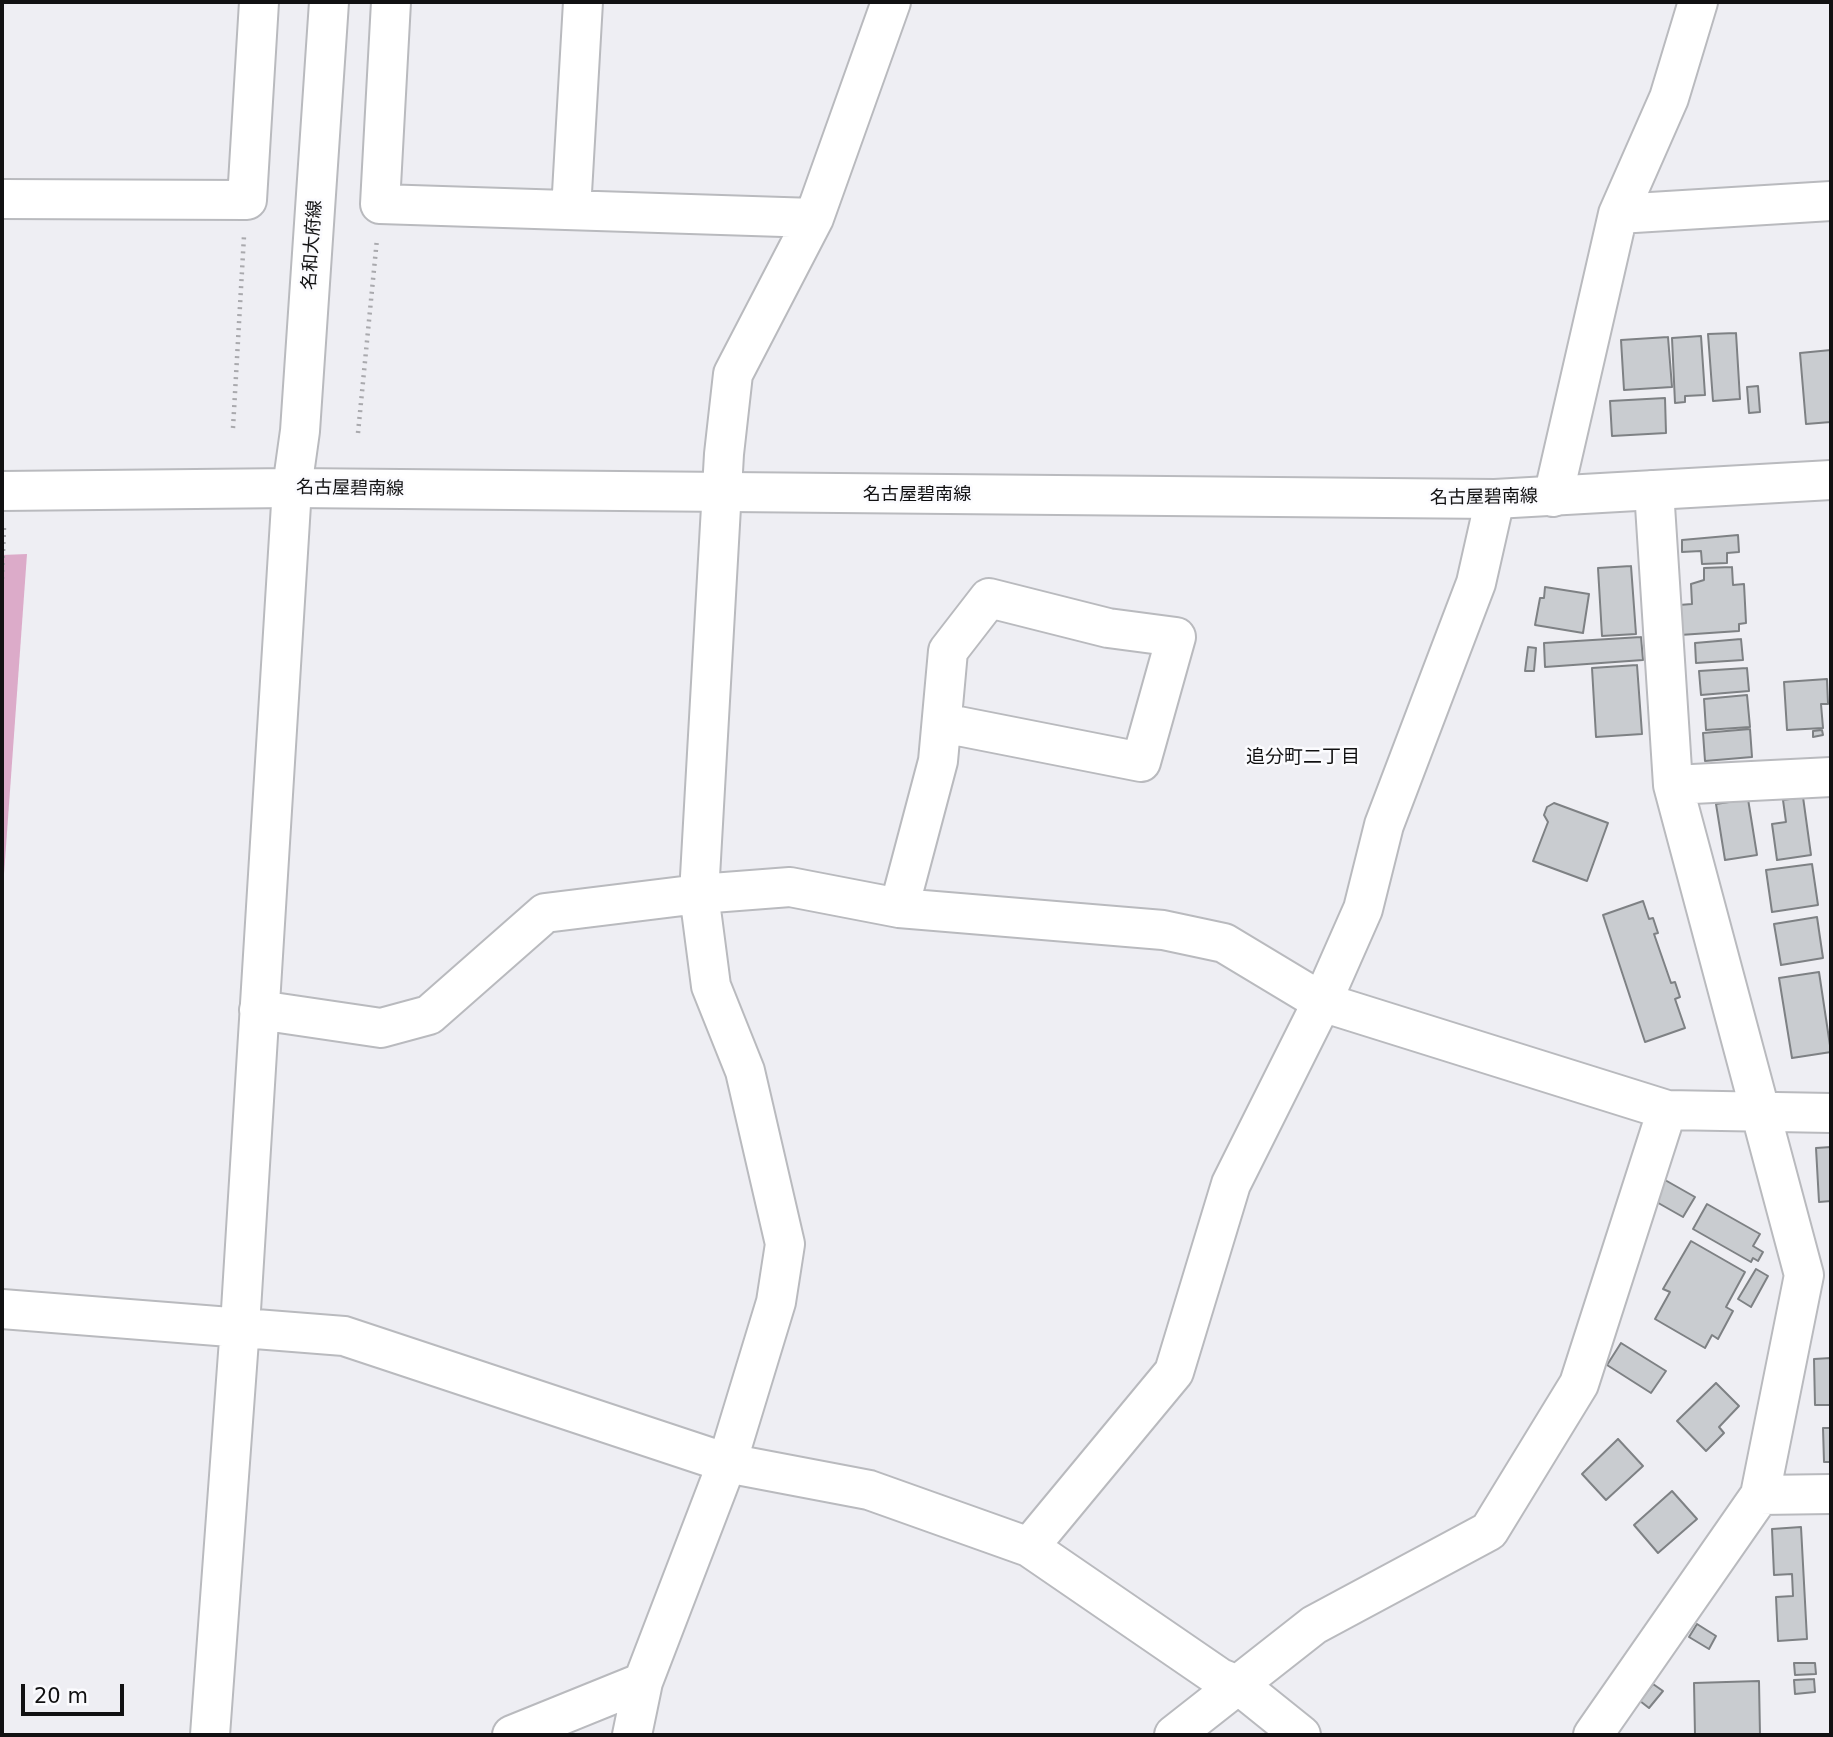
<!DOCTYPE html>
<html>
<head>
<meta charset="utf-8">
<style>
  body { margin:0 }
  #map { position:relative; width:1833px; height:1737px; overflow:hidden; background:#eeeef3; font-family:"DejaVu Sans",sans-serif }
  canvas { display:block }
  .frame { position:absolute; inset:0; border:4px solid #111112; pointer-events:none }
  .scale { position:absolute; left:21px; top:1684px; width:103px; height:32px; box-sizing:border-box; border:4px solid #111112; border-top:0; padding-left:9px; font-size:21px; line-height:24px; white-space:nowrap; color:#111112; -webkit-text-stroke:5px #fbfbfe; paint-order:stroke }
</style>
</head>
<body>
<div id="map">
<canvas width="1833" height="1737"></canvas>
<div class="frame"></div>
<div class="scale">20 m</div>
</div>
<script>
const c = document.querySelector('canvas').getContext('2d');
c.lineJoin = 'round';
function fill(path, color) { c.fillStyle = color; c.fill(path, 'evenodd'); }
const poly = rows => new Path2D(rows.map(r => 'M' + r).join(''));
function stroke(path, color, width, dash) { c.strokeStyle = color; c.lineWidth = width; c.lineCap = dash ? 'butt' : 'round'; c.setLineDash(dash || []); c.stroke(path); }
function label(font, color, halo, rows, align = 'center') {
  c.font = font + ' "DejaVu Sans","Noto Sans JP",sans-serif'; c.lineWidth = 5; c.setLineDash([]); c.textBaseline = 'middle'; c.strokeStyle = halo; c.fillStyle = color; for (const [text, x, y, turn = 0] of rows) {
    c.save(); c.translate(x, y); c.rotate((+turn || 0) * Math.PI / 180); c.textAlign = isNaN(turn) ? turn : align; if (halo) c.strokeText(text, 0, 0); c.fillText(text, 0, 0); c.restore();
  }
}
fill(poly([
  [27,554,2,902,2,555]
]), '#dcabc9');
const building = poly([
  [1736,333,1740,399,1713,401,1708,334,1736,333],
  [1701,336,1705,395,1685,396,1685,402,1675,403,1672,338,1701,336],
  [1668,337,1672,387,1624,390,1621,340,1668,337],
  [1831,350,1831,422,1806,424,1800,353,1831,350],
  [1758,386,1760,412,1749,413,1747,387,1758,386],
  [1665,398,1666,433,1612,436,1610,401,1665,398],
  [1738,535,1739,552,1727,553,1727,563,1702,564,1701,551,1682,552,1682,540,1738,535],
  [1631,566,1636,634,1602,636,1598,568,1631,566],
  [1732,567,1733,585,1744,584,1746,623,1739,624,1739,631,1680,635,1679,605,1692,604,1691,584,1704,580,1704,568,1732,567],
  [1545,587,1589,594,1583,633,1535,625,1540,598,1544,598,1545,587],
  [1641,637,1643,660,1545,667,1544,643,1641,637],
  [1741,639,1743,660,1696,663,1695,643,1741,639],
  [1528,647,1536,648,1534,671,1525,671,1528,647],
  [1637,665,1642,734,1596,737,1592,668,1637,665],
  [1747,668,1749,691,1701,695,1699,671,1747,668],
  [1827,679,1828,704,1821,704,1823,728,1787,730,1784,682,1827,679],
  [1747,695,1750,727,1706,730,1704,699,1747,695],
  [1750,729,1752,757,1705,761,1703,733,1750,729],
  [1822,730,1823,735,1813,737,1813,731,1822,730],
  [1803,797,1811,855,1777,860,1772,824,1786,822,1783,800,1803,797],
  [1748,799,1757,855,1725,860,1716,804,1748,799],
  [1554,803,1608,823,1587,881,1533,861,1548,822,1544,815,1547,807,1554,803],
  [1812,864,1818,905,1772,912,1766,870,1812,864],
  [1643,901,1649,919,1653,918,1658,933,1654,934,1671,983,1675,982,1680,997,1675,999,1685,1028,1645,1042,1603,915,1643,901],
  [1817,917,1823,958,1781,965,1774,924,1817,917],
  [1819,972,1831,1052,1792,1058,1779,978,1819,972],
  [1831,1147,1831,1201,1819,1202,1816,1148,1831,1147],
  [1665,1180,1695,1197,1683,1217,1653,1200,1665,1180],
  [1707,1204,1760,1234,1753,1246,1763,1252,1758,1261,1753,1258,1751,1262,1693,1229,1707,1204],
  [1691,1241,1745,1272,1726,1307,1733,1311,1718,1339,1712,1335,1705,1348,1655,1319,1670,1292,1663,1289,1691,1241],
  [1756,1269,1768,1276,1751,1307,1738,1299,1756,1269],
  [1621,1343,1666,1371,1651,1393,1607,1365,1621,1343],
  [1831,1358,1831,1405,1815,1405,1814,1359,1831,1358],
  [1716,1383,1739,1406,1719,1427,1724,1433,1706,1451,1677,1421,1716,1383],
  [1823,1428,1831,1428,1831,1462,1824,1462,1823,1428],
  [1618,1439,1643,1466,1606,1500,1582,1474,1618,1439],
  [1672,1491,1697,1519,1658,1553,1634,1525,1672,1491],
  [1801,1527,1807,1639,1778,1641,1776,1597,1793,1596,1792,1574,1774,1575,1772,1529,1801,1527],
  [1697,1624,1716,1636,1709,1649,1689,1637,1697,1624],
  [1794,1663,1815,1663,1816,1674,1795,1675,1794,1663],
  [1814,1679,1815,1692,1795,1694,1794,1680,1814,1679],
  [1759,1681,1760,1735,1695,1735,1694,1683,1759,1681],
  [1653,1684,1663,1691,1649,1708,1640,1701,1653,1684]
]);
fill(building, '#c9ccd0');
stroke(building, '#7e8184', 2);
const minor = poly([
  [391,2,380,204,814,218],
  [2,199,247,200,259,2],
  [571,210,583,2],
  [1618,214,1831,201],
  [1553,497,1618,214,1669,98,1698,2],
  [1673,785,1831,777],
  [899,908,938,761,948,651,989,598,1108,628,1176,637,1141,762,943,723],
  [259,1010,381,1028,429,1015,545,913,699,894,790,887,899,908,1163,930,1224,943,1322,1002,1667,1110,1831,1113],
  [2,1309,344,1336,727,1463,869,1490,1029,1547,1220,1678,1240,1686,1301,1735],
  [1760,1495,1831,1494],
  [1029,1547,1174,1372,1231,1184,1322,1002,1363,909,1384,825,1476,583,1495,499],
  [210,1735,240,1326,292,488],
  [512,1735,643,1682],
  [632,1735,643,1682,727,1463,776,1302,785,1244,745,1071,711,986,699,894,724,454,733,374,814,218,891,2],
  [1174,1735,1314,1625,1489,1531,1579,1384,1667,1110],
  [1593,1735,1760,1495,1804,1275,1673,785,1654,490]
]);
const major = poly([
  [292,488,300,431,329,2],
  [2,491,292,488,1495,499,1831,480]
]);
stroke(minor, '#b9babe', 42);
stroke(major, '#b9babe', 42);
stroke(poly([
  [233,428,244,236],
  [358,433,377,239],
  [2,579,4,527]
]), '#a9a9ad', 4.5, [2, 5]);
stroke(minor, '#fff', 38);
stroke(major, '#fff', 38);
label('18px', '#111112', '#fbfbfe', [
  ["名和大府線",313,245,-86],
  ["名古屋碧南線",350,489,1],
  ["名古屋碧南線",917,495],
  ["名古屋碧南線",1484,498,-1]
]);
label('19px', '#111112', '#fbfbfe', [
  ["追分町二丁目",1303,758]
]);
</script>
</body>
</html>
